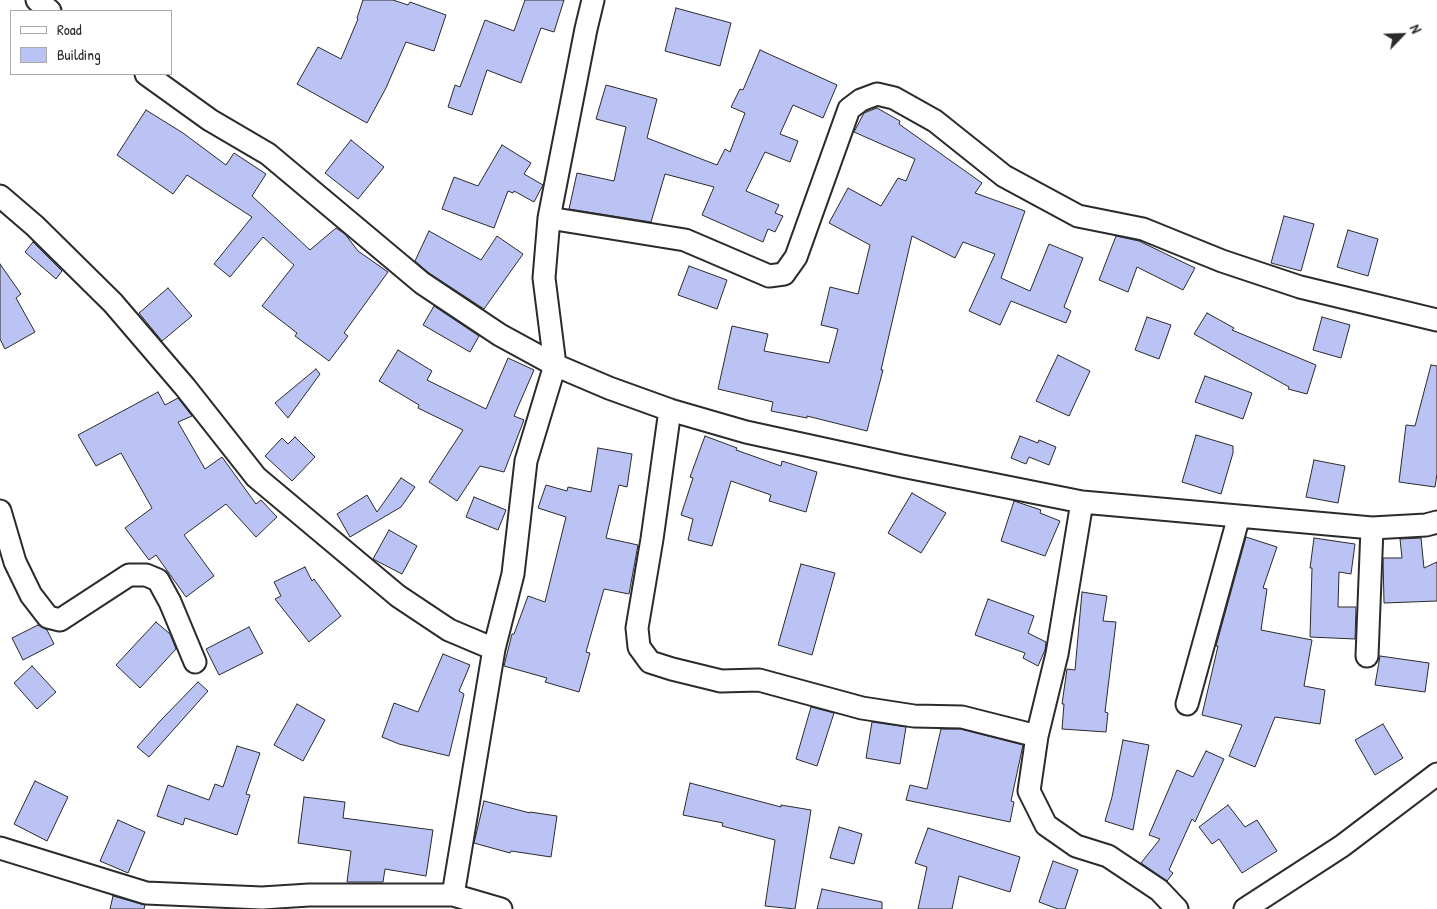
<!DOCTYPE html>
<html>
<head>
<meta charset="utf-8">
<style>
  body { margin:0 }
  #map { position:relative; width:1437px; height:909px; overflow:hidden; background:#fff; font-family:"Patrick Hand",sans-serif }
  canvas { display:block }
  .legend { position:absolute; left:10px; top:10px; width:162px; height:65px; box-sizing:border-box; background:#fff; border:1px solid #aaa; margin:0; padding:6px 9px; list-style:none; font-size:15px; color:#2b2b2b }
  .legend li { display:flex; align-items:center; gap:10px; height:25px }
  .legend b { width:25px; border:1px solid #aaa }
  .north { position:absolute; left:1377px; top:10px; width:50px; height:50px; -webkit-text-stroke:4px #fff; paint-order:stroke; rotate:66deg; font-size:14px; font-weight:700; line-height:20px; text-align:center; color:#2b2b2b }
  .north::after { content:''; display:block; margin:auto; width:18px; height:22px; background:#2b2b2b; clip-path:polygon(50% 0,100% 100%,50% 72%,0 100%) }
</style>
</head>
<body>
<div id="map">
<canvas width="1437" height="909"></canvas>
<ul class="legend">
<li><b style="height:6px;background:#fff"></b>Road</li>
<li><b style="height:14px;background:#bac3f4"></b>Building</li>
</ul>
<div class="north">N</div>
</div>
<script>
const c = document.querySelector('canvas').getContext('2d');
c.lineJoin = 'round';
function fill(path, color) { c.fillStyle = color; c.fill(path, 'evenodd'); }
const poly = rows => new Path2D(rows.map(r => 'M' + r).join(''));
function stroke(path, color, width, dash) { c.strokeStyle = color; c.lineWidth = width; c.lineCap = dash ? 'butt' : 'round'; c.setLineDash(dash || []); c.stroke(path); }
const building = poly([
  [363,0,393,0,408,5,410,2,446,15,434,51,406,42,386,88,367,123,297,84,318,47,341,59,358,19,357,18,363,0],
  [525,0,564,0,554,32,541,28,521,83,487,70,472,115,448,107,455,85,460,87,485,20,514,31,525,0],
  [676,8,731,23,720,66,665,51,676,8],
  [760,50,837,85,823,118,793,105,780,134,798,141,790,162,765,152,746,191,779,205,775,213,783,216,775,232,768,229,763,242,702,215,714,187,665,174,651,222,569,209,577,173,614,181,626,127,596,119,606,85,657,99,647,138,717,165,725,149,730,152,745,113,731,107,740,89,743,90,760,50],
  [877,108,900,121,899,124,982,183,975,193,1025,211,1001,278,1030,291,1049,244,1083,258,1064,307,1071,311,1066,323,1011,301,1000,325,969,311,995,254,963,242,955,258,912,236,881,370,883,370,867,431,807,416,807,418,771,411,773,402,718,389,732,326,768,334,764,351,829,363,838,329,821,325,830,287,858,294,870,245,829,223,848,188,881,206,898,178,906,181,915,159,854,132,864,113,877,108],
  [146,110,183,133,226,165,234,153,266,174,252,196,310,250,336,228,345,234,358,251,388,272,344,333,348,336,329,361,295,336,297,333,262,306,294,265,263,237,230,277,214,264,252,217,187,175,173,194,117,155,146,110],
  [351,140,384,167,358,199,325,173,351,140],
  [502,145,531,163,524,174,543,185,534,202,514,191,513,193,508,191,494,228,442,209,454,177,478,186,502,145],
  [1284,216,1314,224,1301,271,1271,263,1284,216],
  [1348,230,1378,239,1368,276,1337,267,1348,230],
  [429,231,481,260,497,236,523,254,484,309,429,273,415,261,429,231],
  [1116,236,1139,241,1195,268,1183,290,1137,267,1128,292,1099,280,1116,236],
  [33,242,62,271,56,279,25,252,33,242],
  [0,264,21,294,16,298,35,332,5,349,0,339,0,264],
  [689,266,727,280,717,309,678,295,689,266],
  [168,288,192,316,162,341,139,313,168,288],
  [434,306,479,336,470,352,423,325,434,306],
  [1207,313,1234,328,1232,330,1316,365,1307,394,1288,389,1289,387,1194,334,1207,313],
  [1147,317,1171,325,1159,359,1135,350,1147,317],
  [1322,317,1350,325,1341,358,1313,350,1322,317],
  [398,350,432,371,427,380,486,409,508,358,534,370,514,416,524,420,504,472,480,466,457,501,429,482,463,430,418,408,419,405,379,381,398,350],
  [1058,355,1090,371,1069,416,1036,401,1058,355],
  [1431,365,1437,366,1437,474,1435,487,1399,482,1406,425,1415,426,1431,365],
  [316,369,320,374,288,418,275,403,316,369],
  [1205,376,1252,393,1243,419,1195,402,1205,376],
  [158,392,165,405,178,398,192,416,178,422,205,469,222,457,256,504,261,500,277,517,256,537,226,504,184,535,214,576,186,597,156,555,149,560,125,528,152,508,121,453,96,466,78,435,158,392],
  [1196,435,1233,446,1233,453,1221,494,1182,482,1196,435],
  [705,436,737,448,736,450,781,466,782,461,817,472,806,512,769,501,771,495,731,481,712,546,688,540,693,519,681,515,693,478,690,477,705,436],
  [1020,436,1038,443,1039,440,1056,447,1049,465,1029,457,1026,464,1011,458,1020,436],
  [295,437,315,457,292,481,265,456,282,438,288,444,295,437],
  [598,448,632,454,627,487,619,485,606,538,638,545,629,594,604,589,586,652,590,653,579,692,545,682,547,678,504,666,512,634,514,634,528,596,545,602,566,517,538,508,546,485,567,491,568,487,591,492,598,448],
  [1314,460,1345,466,1338,503,1306,497,1314,460],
  [401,478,415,487,401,507,350,537,337,514,367,495,377,512,401,478],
  [912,493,946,513,921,553,888,533,912,493],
  [474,497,506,510,498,530,466,517,474,497],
  [1014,501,1041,510,1040,513,1060,521,1045,556,1001,541,1014,501],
  [389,530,417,546,402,574,373,559,389,530],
  [1246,537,1277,547,1263,588,1267,589,1261,630,1312,640,1304,686,1325,690,1320,724,1275,717,1255,767,1229,756,1242,725,1202,715,1218,646,1216,646,1246,537],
  [1314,538,1355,544,1351,574,1339,572,1338,607,1356,607,1355,639,1310,637,1312,568,1310,568,1314,538],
  [1421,538,1424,568,1437,562,1437,601,1384,603,1383,558,1402,558,1400,539,1421,538],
  [801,564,835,573,812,655,778,645,801,564],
  [305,567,312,581,314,579,341,616,309,642,275,599,281,596,274,582,305,567],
  [1082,592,1107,596,1103,621,1116,622,1105,712,1108,713,1106,732,1062,729,1064,704,1062,704,1067,669,1075,670,1082,592],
  [988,599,1034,616,1028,633,1046,642,1045,650,1038,666,1023,658,1025,653,975,635,988,599],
  [156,622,170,634,176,649,140,688,116,665,156,622],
  [38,625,47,630,54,644,23,660,12,638,38,625],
  [249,627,263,653,219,675,206,649,249,627],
  [443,654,470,665,459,691,464,694,449,756,399,744,382,737,394,703,418,712,443,654],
  [1380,656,1429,663,1425,692,1375,685,1380,656],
  [32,666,56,692,37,709,14,683,32,666],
  [198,682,208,691,149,757,137,747,161,720,198,682],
  [297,704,325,720,303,761,274,745,297,704],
  [811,707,834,713,817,766,796,759,811,707],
  [872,722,906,727,900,764,866,758,872,722],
  [1383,724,1403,758,1375,775,1355,740,1383,724],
  [941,729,960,729,1023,745,1011,801,1014,802,1010,822,906,800,910,785,927,789,941,729],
  [1123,740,1149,745,1133,830,1105,821,1112,797,1123,740],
  [237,746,260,753,246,794,250,795,237,835,185,818,183,825,157,816,168,785,209,800,215,784,223,787,237,746],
  [1206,751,1224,759,1195,822,1192,819,1169,870,1173,873,1167,881,1141,863,1160,839,1149,835,1177,770,1193,777,1206,751],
  [35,781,68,797,47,841,14,824,35,781],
  [690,783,781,807,781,805,811,810,795,909,765,906,775,840,722,826,723,823,683,815,690,783],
  [304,797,345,802,343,818,433,830,426,876,385,869,383,882,347,882,351,851,298,843,304,797],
  [484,801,530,813,530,812,557,816,551,857,511,851,510,853,474,843,484,801],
  [1228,805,1245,827,1257,820,1277,851,1242,873,1219,839,1212,844,1199,827,1228,805],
  [118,820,145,832,128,873,100,861,118,820],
  [839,827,862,834,854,864,830,858,839,827],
  [928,828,1020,857,1010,892,959,876,952,909,918,909,927,867,915,863,928,828],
  [1053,861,1078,870,1065,909,1058,909,1039,902,1053,861],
  [822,889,882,902,882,909,817,909,822,889],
  [113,896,145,905,144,909,110,909,113,896]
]);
fill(building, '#bac3f4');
stroke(building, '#2b2b2b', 1);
const minor = poly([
  [37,0,50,11],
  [146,74,210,120,268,154,422,283,500,335,555,365,609,388,670,410,746,432,902,466,1082,502,1372,528,1426,525,1437,522],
  [0,196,35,226,113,303,185,387,256,477,398,596,449,630,494,649],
  [549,218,685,240,769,276,784,274,796,257,849,109,861,100,877,94,894,98,935,121,1004,176,1078,216,1143,229,1222,261,1300,287,1437,320],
  [670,410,652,539,637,628,639,647,650,662,672,669,721,681,759,680,862,708,914,716,962,717,1037,736],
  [1082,502,1057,654,1037,736,1029,791,1046,825,1076,846,1108,856,1159,890,1177,909],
  [0,511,15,562,31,595,48,617,60,620,129,575,146,575,158,580,170,602,195,662],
  [1367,656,1372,528],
  [1187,704,1239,516],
  [0,848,146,893,262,898,309,895,453,895,501,909],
  [453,895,494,649,513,574,526,461,555,365,544,278,549,218,586,29,593,0],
  [1245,909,1342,846,1437,774]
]);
stroke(minor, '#2b2b2b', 25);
stroke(minor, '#fff', 21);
</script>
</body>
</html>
